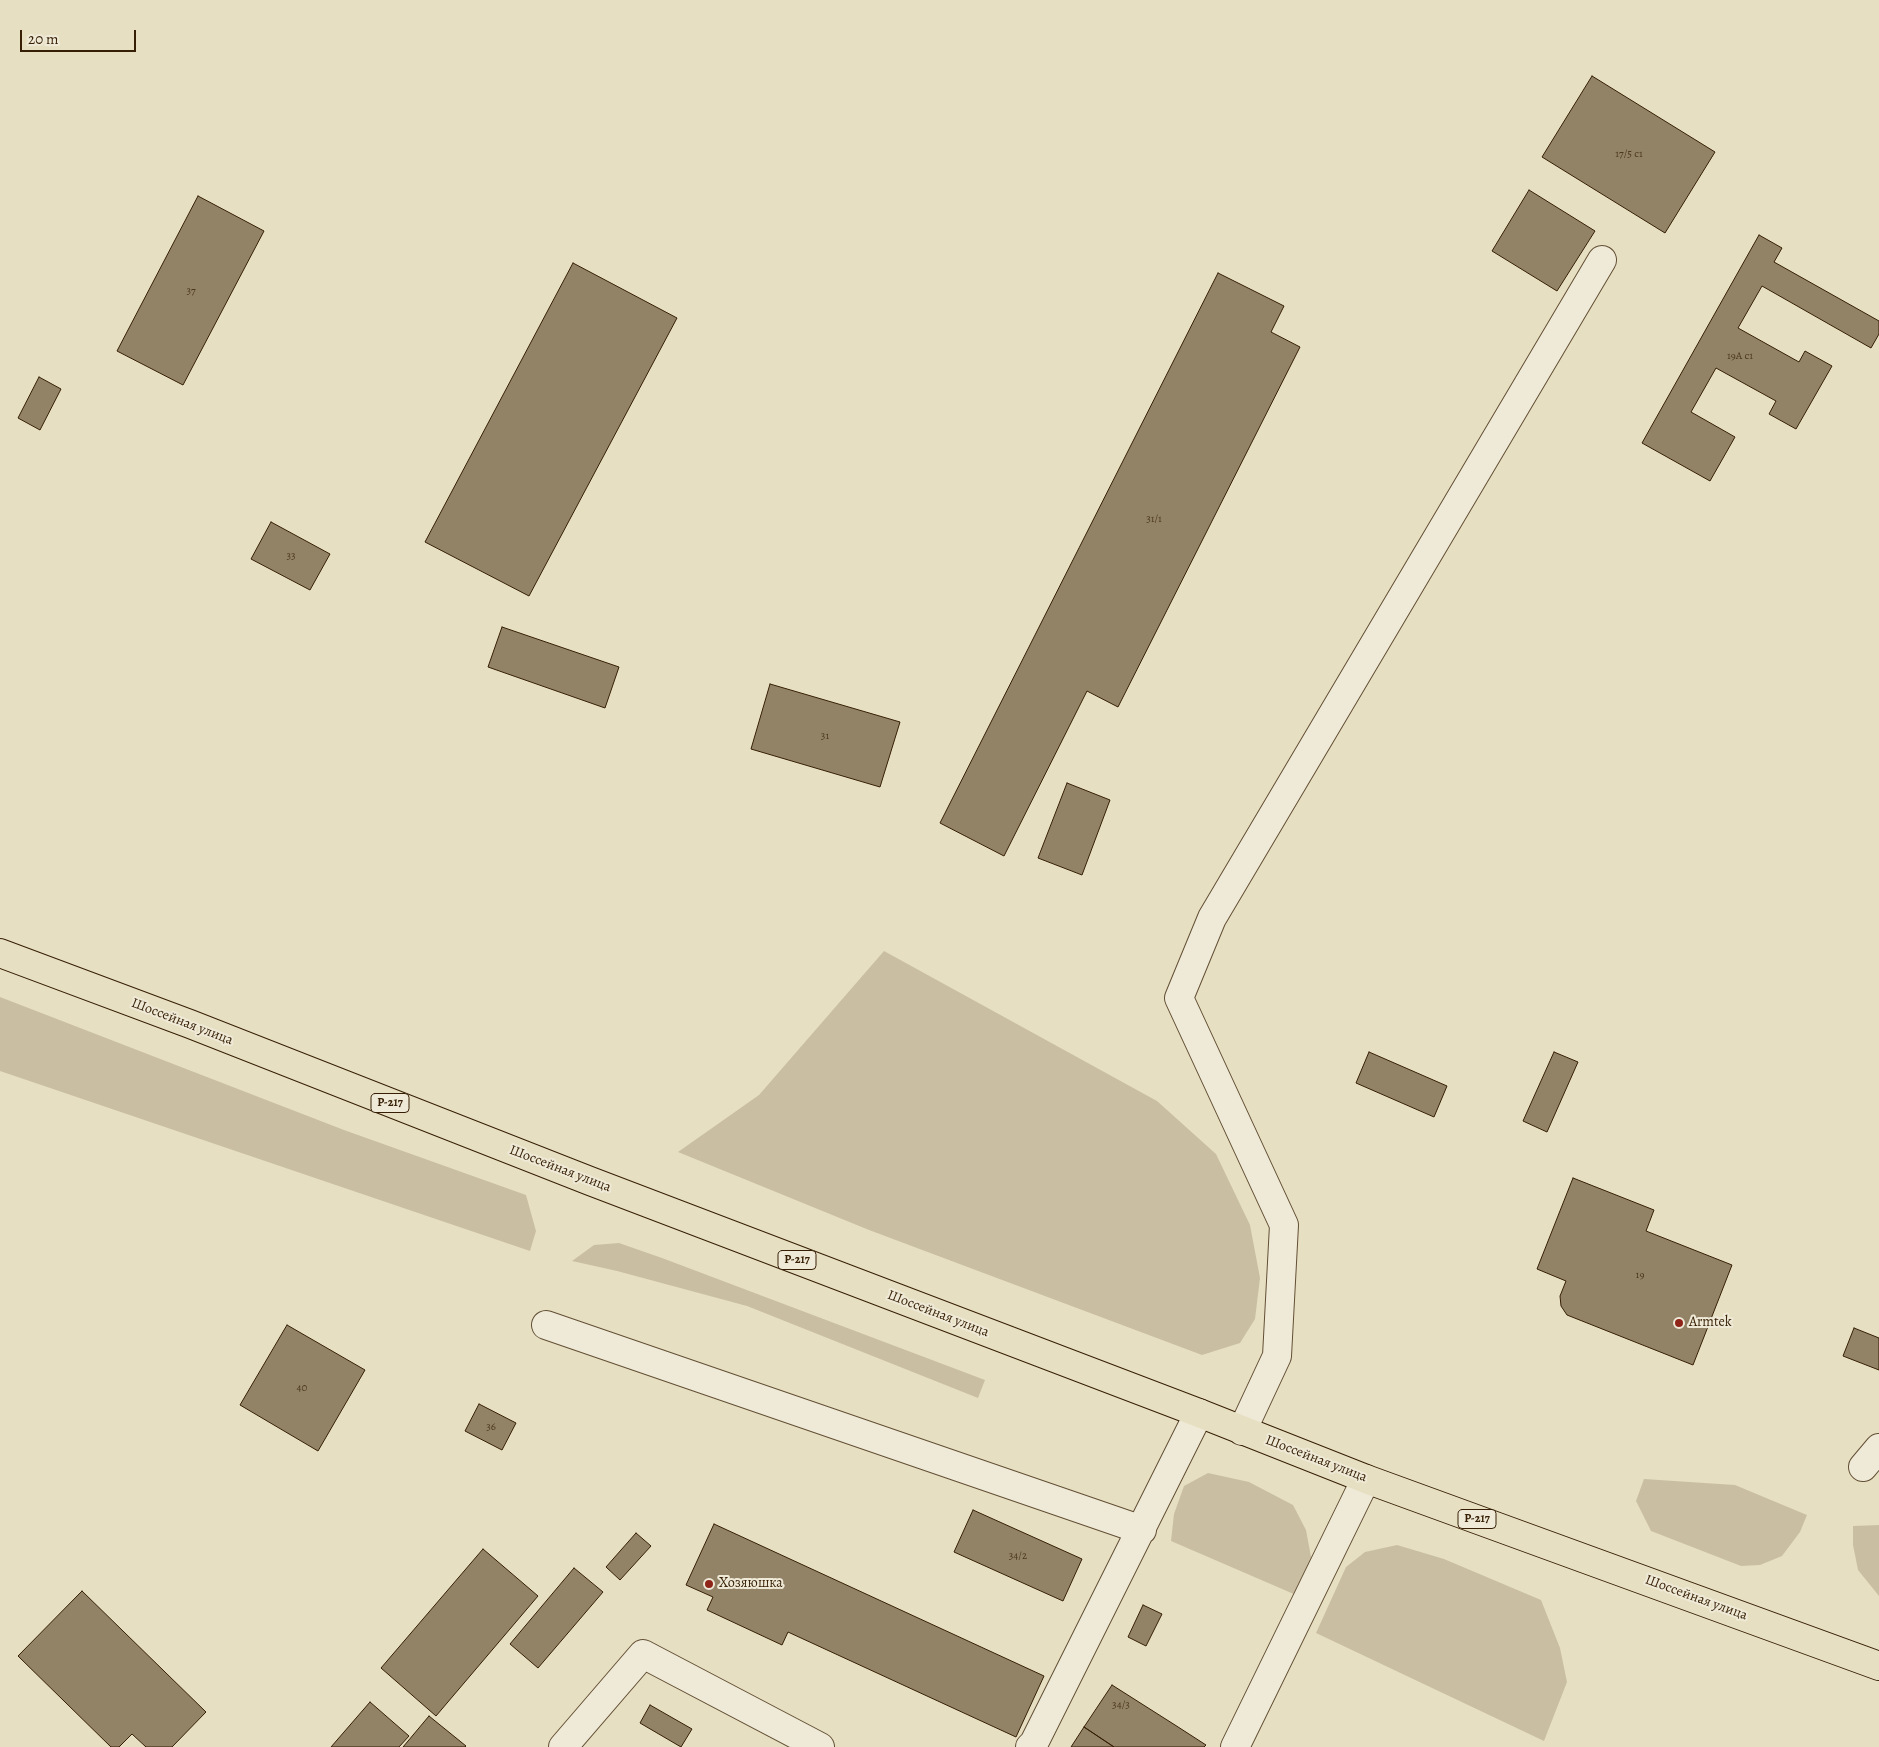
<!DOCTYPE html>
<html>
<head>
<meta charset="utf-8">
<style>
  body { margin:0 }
  #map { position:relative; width:1879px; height:1747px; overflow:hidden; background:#e7dfc2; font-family:Alegreya,serif }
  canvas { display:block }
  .scale { position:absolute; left:20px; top:30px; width:116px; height:22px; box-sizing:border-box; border:2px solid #361f04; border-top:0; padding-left:6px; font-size:15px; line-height:18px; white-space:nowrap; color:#361f04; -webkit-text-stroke:4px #efead7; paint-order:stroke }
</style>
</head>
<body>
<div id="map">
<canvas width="1879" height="1747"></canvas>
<div class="scale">20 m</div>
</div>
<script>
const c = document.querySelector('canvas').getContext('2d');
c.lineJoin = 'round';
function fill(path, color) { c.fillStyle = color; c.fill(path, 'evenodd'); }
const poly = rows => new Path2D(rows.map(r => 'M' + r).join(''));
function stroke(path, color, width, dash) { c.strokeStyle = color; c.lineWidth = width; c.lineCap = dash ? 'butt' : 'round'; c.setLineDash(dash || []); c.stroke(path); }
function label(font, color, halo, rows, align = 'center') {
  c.font = font + ' Alegreya,serif'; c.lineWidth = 4; c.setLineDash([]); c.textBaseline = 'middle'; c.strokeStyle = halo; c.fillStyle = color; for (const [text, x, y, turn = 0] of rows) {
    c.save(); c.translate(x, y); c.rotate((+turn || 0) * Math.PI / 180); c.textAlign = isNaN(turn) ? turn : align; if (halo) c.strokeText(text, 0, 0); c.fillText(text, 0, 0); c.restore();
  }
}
fill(poly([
  [884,951,1157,1101,1216,1154,1250,1225,1260,1278,1255,1319,1240,1343,1202,1355,869,1230,678,1152,759,1095],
  [0,997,344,1130,526,1195,536,1231,530,1251,0,1071],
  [619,1243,662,1258,985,1380,978,1398,747,1306,617,1271,572,1261,594,1245],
  [1208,1473,1249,1482,1293,1505,1306,1530,1312,1562,1296,1595,1171,1541,1174,1514,1184,1486],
  [1644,1479,1735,1485,1807,1515,1800,1532,1782,1556,1760,1565,1741,1566,1651,1531,1636,1501],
  [1879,1525,1879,1596,1858,1570,1853,1545,1853,1526],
  [1397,1545,1444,1559,1541,1600,1560,1648,1567,1682,1544,1741,1316,1633,1346,1567,1365,1552]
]), '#c9bea2');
const building = poly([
  [1592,76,1715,152,1665,233,1542,157,1592,76],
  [1529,190,1595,231,1557,291,1492,251,1529,190],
  [198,196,264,231,183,385,117,351,198,196],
  [1759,235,1782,248,1774,262,1879,321,1879,334,1871,348,1762,286,1738,328,1799,362,1805,351,1832,366,1796,429,1769,414,1776,401,1716,368,1691,412,1735,437,1710,481,1642,443,1759,235],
  [573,263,677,318,529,596,425,542,573,263],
  [1218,273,1284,306,1271,332,1300,347,1118,707,1087,691,1004,856,940,823,1218,273],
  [39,377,61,389,40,430,18,418,39,377],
  [271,522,330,554,310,590,251,559,271,522],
  [502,627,619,667,605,708,488,667,502,627],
  [770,684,900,722,880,787,751,749,770,684],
  [1067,783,1110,800,1082,875,1038,858,1067,783],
  [1369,1052,1447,1086,1434,1117,1356,1083,1369,1052],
  [1554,1052,1578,1062,1547,1132,1523,1121,1554,1052],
  [1573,1178,1654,1210,1646,1231,1732,1265,1693,1365,1567,1315,1561,1306,1560,1296,1566,1281,1537,1269,1573,1178],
  [287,1325,365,1370,318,1451,240,1405,287,1325],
  [1854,1328,1879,1338,1879,1370,1843,1356,1854,1328],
  [479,1404,516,1423,502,1450,465,1431,479,1404],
  [973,1510,1082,1559,1063,1601,954,1552,973,1510],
  [714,1524,1044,1676,1016,1737,788,1632,782,1645,707,1610,713,1597,686,1585,714,1524],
  [636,1533,651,1546,620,1580,606,1567,636,1533],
  [483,1549,538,1596,436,1716,381,1668,483,1549],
  [574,1568,603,1592,538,1668,510,1644,574,1568],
  [82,1591,206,1712,172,1747,146,1747,132,1734,119,1747,111,1747,18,1656,82,1591],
  [1143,1605,1162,1614,1146,1646,1128,1637,1143,1605],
  [1112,1685,1175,1725,1206,1745,1204,1747,1114,1747,1084,1727,1112,1685],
  [370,1702,409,1736,399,1747,331,1747,370,1702],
  [650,1705,692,1729,681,1747,640,1723,650,1705],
  [429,1716,466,1746,465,1747,403,1747,429,1716],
  [1084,1727,1114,1747,1071,1747,1084,1727]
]);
fill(building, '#928367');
stroke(building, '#361f04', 1);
const minor = poly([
  [546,1325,1142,1530],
  [1242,1431,1277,1356,1284,1225,1179,998,1212,918,1602,260],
  [1863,1467,1879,1448],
  [563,1747,643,1654,820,1747],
  [1030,1747,1034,1743,1199,1413],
  [1235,1747,1366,1479]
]);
const highway = poly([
  [0,953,190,1024,590,1181,1199,1413,1366,1479,1879,1666]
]);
stroke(minor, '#624f34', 30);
stroke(highway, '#361f04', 30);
stroke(minor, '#efead7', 28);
stroke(highway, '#e7dfc2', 28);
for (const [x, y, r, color] of [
  [1679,1323,5,"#8f2418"],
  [709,1584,5,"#8f2418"]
]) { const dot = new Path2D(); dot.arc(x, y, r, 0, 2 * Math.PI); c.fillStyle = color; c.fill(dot); stroke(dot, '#efead7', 2); }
label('11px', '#4d381d', null, [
  ["17/5 с1",1629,154],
  ["37",191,291],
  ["19А с1",1740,356],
  ["31/1",1154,519],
  ["33",291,556],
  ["31",825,736],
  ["19",1640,1275],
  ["40",302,1388],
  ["36",491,1427],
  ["34/2",1018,1556],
  ["34/3",1121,1705]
]);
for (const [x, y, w] of [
  [390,1103,38],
  [797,1260,38],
  [1477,1519,38]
]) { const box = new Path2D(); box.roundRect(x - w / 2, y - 9.5, w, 19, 4); c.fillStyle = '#efead7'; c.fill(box); stroke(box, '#361f04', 1); }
label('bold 12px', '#361f04', null, [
  ["Р-217",390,1103],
  ["Р-217",797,1260],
  ["Р-217",1477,1519]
]);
label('14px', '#361f04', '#efead7', [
  ["Шоссейная улица",182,1022,21],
  ["Шоссейная улица",560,1169,21],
  ["Шоссейная улица",938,1314,21],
  ["Шоссейная улица",1316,1459,21],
  ["Шоссейная улица",1696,1598,20]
]);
label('14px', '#361f04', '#efead7', [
  ["Armtek",1689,1323],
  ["Хозяюшка",719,1584]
], 'left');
</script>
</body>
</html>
